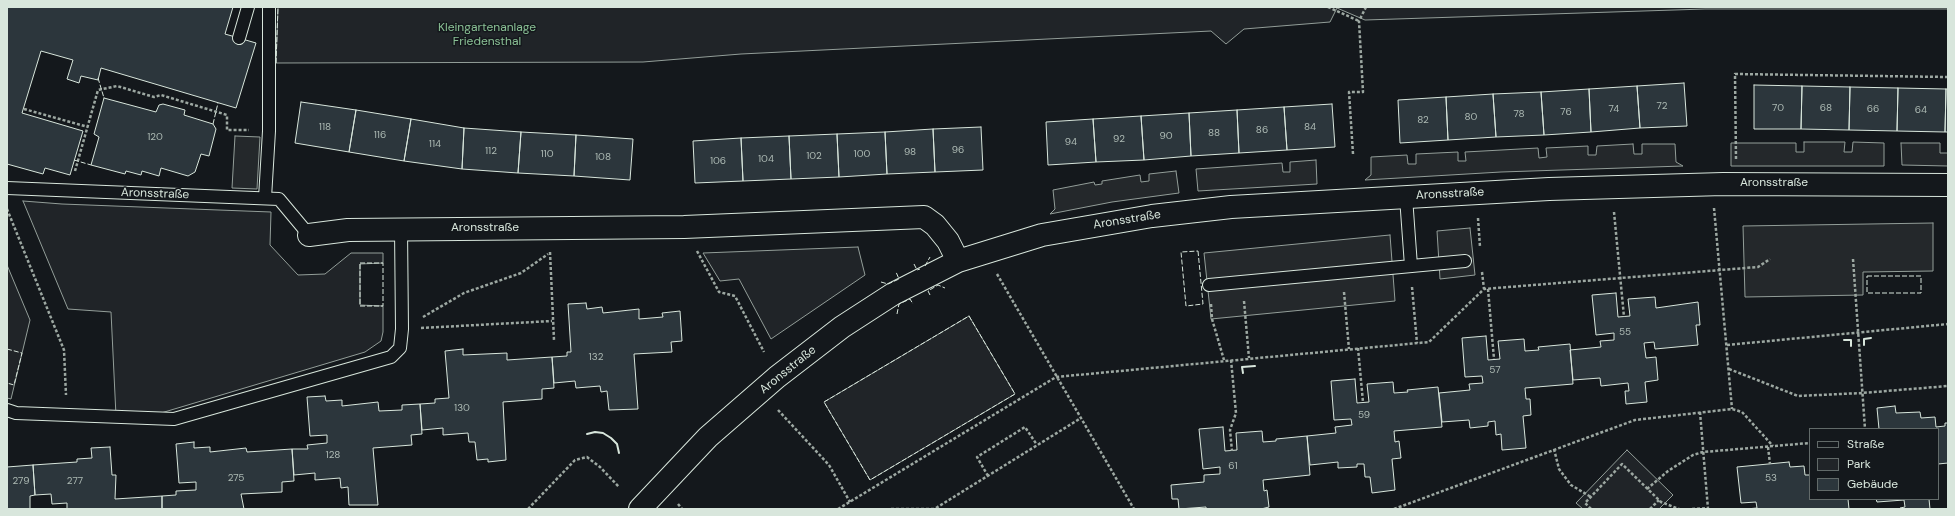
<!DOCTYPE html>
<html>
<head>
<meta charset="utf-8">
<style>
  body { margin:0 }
  #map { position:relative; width:1955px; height:516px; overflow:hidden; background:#14181c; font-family:"DM Sans",sans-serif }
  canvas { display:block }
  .frame { position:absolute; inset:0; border:8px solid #d8e6dc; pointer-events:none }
  .legend { position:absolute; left:1809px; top:428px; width:130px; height:72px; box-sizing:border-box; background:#14181c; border:1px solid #626a69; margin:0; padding:5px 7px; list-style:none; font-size:12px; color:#d8e6dc }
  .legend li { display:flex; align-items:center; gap:8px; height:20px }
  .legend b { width:20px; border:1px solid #626a69 }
</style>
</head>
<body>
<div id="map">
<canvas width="1955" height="516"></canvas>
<div class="frame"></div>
<ul class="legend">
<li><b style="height:5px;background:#14181c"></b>Straße</li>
<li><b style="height:11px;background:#202428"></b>Park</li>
<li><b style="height:11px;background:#2c363c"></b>Gebäude</li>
</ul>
</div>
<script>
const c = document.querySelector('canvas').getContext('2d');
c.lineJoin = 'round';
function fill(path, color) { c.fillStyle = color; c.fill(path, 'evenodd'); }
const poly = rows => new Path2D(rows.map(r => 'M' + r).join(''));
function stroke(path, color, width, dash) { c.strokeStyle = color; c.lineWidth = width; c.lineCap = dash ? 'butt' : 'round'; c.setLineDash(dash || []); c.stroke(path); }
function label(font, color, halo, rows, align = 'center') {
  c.font = font + ' "DM Sans",sans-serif'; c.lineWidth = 3; c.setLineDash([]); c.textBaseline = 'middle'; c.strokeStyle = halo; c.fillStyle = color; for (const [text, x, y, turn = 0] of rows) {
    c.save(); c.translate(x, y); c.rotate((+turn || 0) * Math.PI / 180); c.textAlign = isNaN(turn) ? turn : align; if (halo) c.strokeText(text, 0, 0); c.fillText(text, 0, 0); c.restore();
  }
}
const green = poly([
  [278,7,1948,7,1948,9,1705,9,1365,20,1337,8,1330,22,1244,29,1226,44,1211,31,741,54,643,62,276,63,278,7],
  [23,201,62,204,271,212,270,245,298,275,325,274,351,253,383,253,383,263,360,264,360,305,383,306,383,332,381,341,365,352,151,416,116,416,111,312,68,309,23,201],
  [858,247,865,275,771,339,739,279,720,281,703,253,858,247],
  [7,265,30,320,11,399,7,398,7,265],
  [969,316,1015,394,870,480,824,402,969,316],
  [1627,450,1673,495,1659,509,1583,509,1576,503,1627,450]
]);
fill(green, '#202428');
stroke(green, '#939e99', 1);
const parking = poly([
  [235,136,260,137,257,189,232,188,235,136],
  [1804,142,1845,142,1844,152,1852,152,1853,142,1884,143,1884,166,1731,166,1731,143,1796,143,1796,152,1804,152,1804,142],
  [1901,143,1940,143,1940,153,1948,153,1948,166,1902,165,1901,143],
  [1633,144,1634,154,1642,154,1642,144,1675,144,1676,162,1683,166,1501,172,1365,180,1371,175,1371,157,1407,155,1408,164,1416,164,1416,154,1458,152,1458,161,1466,161,1465,152,1538,148,1539,158,1547,157,1546,148,1588,146,1588,155,1596,155,1597,146,1633,144],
  [1316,160,1317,184,1198,191,1196,169,1282,163,1283,172,1290,172,1290,162,1316,160],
  [1176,171,1179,193,1112,202,1050,214,1055,209,1053,190,1094,182,1095,185,1102,184,1102,181,1140,175,1141,182,1149,181,1149,174,1176,171],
  [1933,223,1933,271,1863,272,1863,295,1745,297,1743,226,1933,223],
  [1470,228,1475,275,1440,279,1437,231,1470,228],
  [1390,235,1395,301,1211,319,1204,253,1390,235]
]);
fill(parking, '#24282b');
stroke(parking, '#939e99', 1);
const building = poly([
  [7,7,233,7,225,34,256,43,236,108,101,68,98,80,81,76,79,83,67,79,73,60,41,51,22,113,83,131,70,175,45,168,43,174,7,164,7,7],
  [1684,83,1687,126,1640,128,1637,86,1684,83],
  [1754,85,1802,86,1801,129,1754,129,1754,85],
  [1637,86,1640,128,1591,132,1589,89,1637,86],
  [1802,86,1850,87,1849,130,1801,129,1802,86],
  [1850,87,1898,88,1897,131,1849,130,1850,87],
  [1898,88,1946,89,1945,132,1897,131,1898,88],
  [1589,89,1591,132,1544,135,1541,92,1589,89],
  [1946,89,1948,89,1948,132,1945,132,1946,89],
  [1541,92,1544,135,1496,137,1493,94,1541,92],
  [1493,94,1496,137,1448,140,1446,97,1493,94],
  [1446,97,1448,140,1400,143,1398,100,1446,97],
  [104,98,156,112,159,105,163,104,185,110,184,115,213,124,216,129,209,156,201,154,195,172,188,176,161,168,159,176,142,171,141,175,126,171,125,174,91,165,99,137,94,134,104,98],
  [301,102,356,110,349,152,295,143,301,102],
  [1332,104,1335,147,1287,150,1284,107,1332,104],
  [1284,107,1287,150,1239,153,1237,110,1284,107],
  [356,110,411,119,404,161,349,152,356,110],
  [1237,110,1239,153,1191,156,1189,113,1237,110],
  [1189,113,1191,156,1144,160,1141,116,1189,113],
  [1141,116,1144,160,1096,162,1093,119,1141,116],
  [411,119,464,128,462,169,404,161,411,119],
  [1093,119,1096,162,1048,165,1046,122,1093,119],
  [981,127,983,170,935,172,933,129,981,127],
  [464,128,521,132,518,173,462,169,464,128],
  [933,129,935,172,887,174,885,132,933,129],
  [521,132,576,135,574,176,518,173,521,132],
  [885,132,887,174,839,177,837,134,885,132],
  [837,134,839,177,791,179,789,136,837,134],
  [576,135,633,139,630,180,574,176,576,135],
  [789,136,791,179,743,181,741,138,789,136],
  [741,138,743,181,695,183,693,141,741,138],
  [1616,293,1618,317,1630,316,1628,299,1655,297,1656,308,1698,302,1700,325,1696,325,1698,345,1655,349,1654,342,1644,343,1646,358,1656,357,1658,380,1645,382,1647,402,1626,404,1625,391,1629,391,1628,383,1601,386,1600,378,1573,380,1570,350,1601,347,1600,341,1614,340,1614,333,1596,335,1592,295,1616,293],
  [586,303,587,309,602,307,603,313,639,309,639,319,663,317,662,313,680,311,682,341,671,342,672,352,634,354,638,409,609,410,607,391,601,392,600,386,576,388,575,381,554,383,552,357,567,356,567,352,571,352,568,304,586,303],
  [1486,336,1488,360,1500,359,1498,341,1524,339,1525,351,1539,350,1538,347,1570,344,1573,384,1525,388,1526,399,1530,399,1531,415,1523,416,1526,448,1502,450,1501,434,1496,435,1495,421,1488,422,1488,426,1470,428,1469,420,1442,422,1439,393,1470,390,1469,384,1483,383,1482,376,1465,377,1462,338,1486,336],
  [463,349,463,355,507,353,507,360,552,357,554,388,542,389,542,399,503,402,506,460,488,462,488,459,477,460,475,442,469,442,468,433,443,435,443,428,422,430,420,404,435,403,435,399,449,398,445,351,463,349],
  [1355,379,1357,403,1369,402,1367,384,1393,382,1394,393,1408,392,1407,390,1438,387,1442,427,1394,431,1395,442,1399,441,1401,458,1392,459,1395,490,1372,493,1370,477,1365,477,1364,464,1357,464,1357,467,1338,468,1338,462,1310,465,1307,436,1336,433,1335,427,1352,425,1351,419,1334,420,1331,381,1355,379],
  [325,396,326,401,342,400,342,406,378,402,379,411,402,410,402,405,420,404,422,434,411,435,412,445,373,448,378,505,349,505,348,487,341,488,340,478,315,480,315,473,294,475,292,449,308,449,307,445,327,443,327,435,310,436,307,397,325,396],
  [1895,406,1896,413,1920,412,1921,418,1935,417,1936,427,1945,426,1945,423,1948,423,1948,463,1938,464,1938,429,1879,429,1877,408,1895,406],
  [1223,427,1225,451,1237,450,1236,433,1262,431,1263,442,1276,441,1276,439,1307,436,1310,475,1263,480,1264,491,1267,490,1269,507,1261,509,1206,509,1206,507,1179,509,1178,499,1172,499,1171,485,1204,482,1204,475,1220,474,1220,467,1203,469,1199,429,1223,427],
  [194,442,194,448,210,447,210,452,246,448,247,452,292,449,294,481,282,482,282,492,241,494,244,509,162,509,162,496,176,495,176,491,196,490,196,482,179,483,176,444,194,442],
  [110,447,112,475,116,475,115,499,162,496,162,509,67,509,67,503,52,504,51,494,35,495,33,465,77,462,77,459,92,458,91,448,110,447],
  [1789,462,1790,467,1804,466,1805,475,1810,475,1810,499,1848,499,1849,509,1746,509,1757,508,1756,502,1741,503,1737,467,1789,462],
  [33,465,35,495,30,496,30,509,7,509,7,467,33,465],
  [1876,499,1929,499,1930,509,1901,509,1900,508,1905,507,1904,500,1877,502,1876,499]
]);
fill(building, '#2c363c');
stroke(building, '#d8e6dc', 1);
const service = poly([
  [239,38,248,7],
  [7,188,279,199,309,235],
  [1406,197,1411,266],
  [265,198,269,131,269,7],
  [1209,285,1465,261],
  [7,410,16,413,174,419,391,357,400,348,402,329,401,229]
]);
const minor = poly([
  [309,235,348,230,684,227,924,217,935,225,948,241,958,261],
  [640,509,708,437,777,377,842,327,893,294,958,261,1042,235,1152,216,1231,207,1549,189,1723,184,1948,185]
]);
stroke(service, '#d8e6dc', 14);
stroke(minor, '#d8e6dc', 24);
stroke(poly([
  [1328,7,1359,21],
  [24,109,88,127],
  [1353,154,1349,92,1363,92,1359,21,1366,7],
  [1736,159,1735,74,1948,77],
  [75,171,98,90,117,86,154,97,161,95,227,115,227,130,249,130],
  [1714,208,1732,409],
  [7,209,64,350,66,395],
  [1614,212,1624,317],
  [1478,218,1480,247],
  [697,251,719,292,735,296,764,352],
  [550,252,554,340],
  [1853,259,1865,429],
  [1482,272,1484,289],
  [997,274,1134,509],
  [1412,287,1417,343],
  [1488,289,1494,359],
  [1344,292,1349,349],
  [1244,301,1249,358],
  [1211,304,1212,319,1224,360],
  [423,317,464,293,521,273,548,254],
  [421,328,552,321],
  [1727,345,1948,324],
  [1358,348,1363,402],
  [1231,360,1236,413,1230,430,1232,451],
  [1729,369,1798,396,1862,393,1948,386],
  [778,410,829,465,850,502],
  [1700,412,1708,509],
  [1768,447,1770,464],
  [1554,449,1559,469,1571,485,1591,497],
  [988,476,977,457,1025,427,1037,445],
  [1647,489,1668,471,1693,455,1703,452,1810,443],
  [678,504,682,509],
  [936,508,1081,418],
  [528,509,575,460,587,457,600,467,619,487],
  [838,509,1056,377,1429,342,1484,289,1758,267,1770,259],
  [891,509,938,509],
  [1394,509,1635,420,1732,409,1742,412,1773,446],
  [1591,509,1585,503,1622,464,1661,502,1679,509],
  [1650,509,1659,500],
  [1692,509,1708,508]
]), '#9da8a2', 2.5, [3, 2]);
stroke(service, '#14181c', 12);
stroke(minor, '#14181c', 22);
stroke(poly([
  [276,63,278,7],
  [98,78,104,98],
  [213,124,218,103],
  [74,160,91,165],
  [1198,251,1203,304,1186,306,1181,252,1198,251],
  [360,263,383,263,383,306,360,306,360,263],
  [914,264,917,270,920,269],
  [925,266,930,257],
  [1867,276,1921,276,1921,293,1867,293,1867,276],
  [881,282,888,284,899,279,896,272],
  [930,295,928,291,938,285,945,288],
  [897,314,899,304,910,299,913,304],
  [969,316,1015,394,870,480,824,402,969,316],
  [7,349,22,353,14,385,7,383]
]), '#d8e6dc', 1, [5, 2]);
stroke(poly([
  [1844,340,1851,340,1851,346],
  [1864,345,1864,339,1871,338],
  [1243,373,1242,367,1255,366],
  [1848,429,1857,429],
  [587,434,595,432,603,433,611,438,617,444,619,453]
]), '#d8e6dc', 2);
label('10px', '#adbab4', null, [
  ["72",1662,106],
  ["70",1778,108],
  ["68",1826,108],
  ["74",1614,109],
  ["66",1873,109],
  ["64",1921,110],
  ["76",1566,112],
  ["78",1519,114],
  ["80",1471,117],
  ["82",1423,120],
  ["118",325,127],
  ["84",1310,127],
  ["86",1262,130],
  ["88",1214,133],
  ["116",380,135],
  ["90",1166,136],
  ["120",155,137],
  ["92",1119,139],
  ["94",1071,142],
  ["114",435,144],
  ["96",958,150],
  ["112",491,151],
  ["98",910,152],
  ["110",547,154],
  ["100",862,154],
  ["102",814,156],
  ["108",603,157],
  ["104",766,159],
  ["106",718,161],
  ["55",1625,332],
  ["132",596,357],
  ["57",1495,370],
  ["130",462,408],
  ["59",1364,415],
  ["128",333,455],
  ["61",1233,466],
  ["275",236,478],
  ["53",1771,478],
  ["279",21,481],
  ["277",75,481]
]);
label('12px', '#8ac095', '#14181c', [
  ["Kleingartenanlage",487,28],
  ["Friedensthal",487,42]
]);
label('12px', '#d8e6dc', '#14181c', [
  ["Aronsstraße",1774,183],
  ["Aronsstraße",155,194,2],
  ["Aronsstraße",1450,194,-3],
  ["Aronsstraße",1127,220,-9],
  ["Aronsstraße",485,228],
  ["Aronsstraße",788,370,-39]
]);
</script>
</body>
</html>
